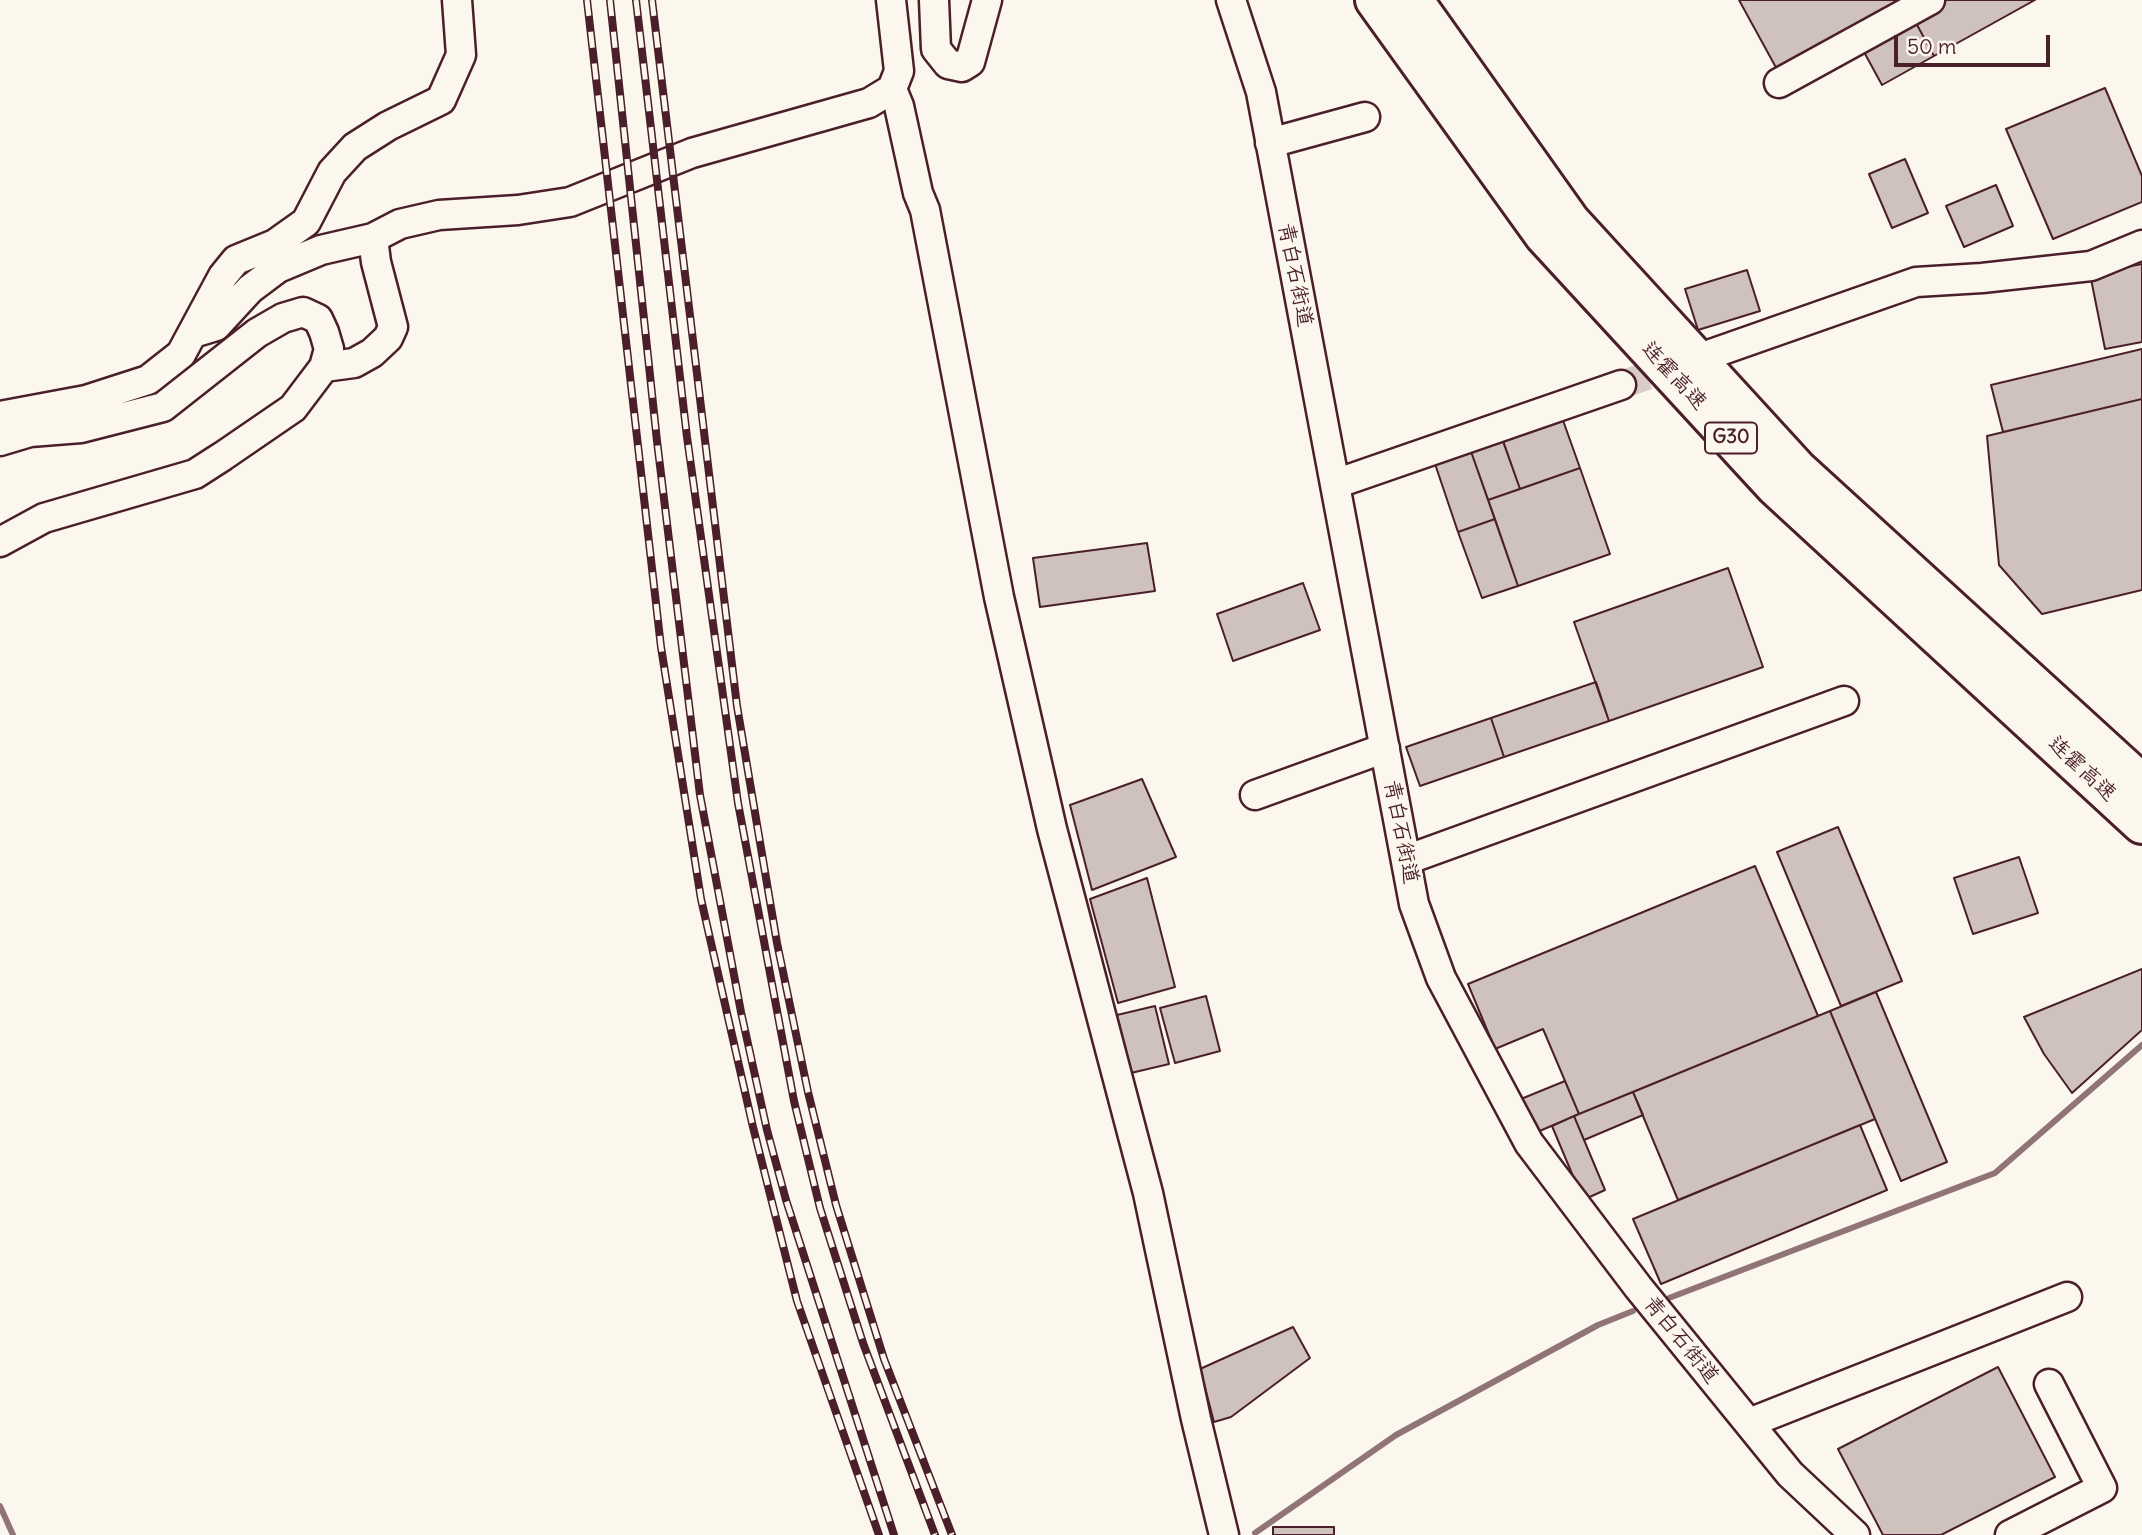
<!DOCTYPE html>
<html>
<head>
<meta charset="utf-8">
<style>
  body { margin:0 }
  #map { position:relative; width:2142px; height:1535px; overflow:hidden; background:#fbf7ec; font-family:Delius,sans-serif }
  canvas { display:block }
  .scale { position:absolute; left:1894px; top:35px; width:156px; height:32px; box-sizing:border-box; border:4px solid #4a1f2b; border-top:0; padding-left:9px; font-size:21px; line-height:24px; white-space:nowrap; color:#4a1f2b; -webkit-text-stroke:5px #fbf7ec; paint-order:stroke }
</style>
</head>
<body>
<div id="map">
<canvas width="2142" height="1535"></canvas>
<div class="scale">50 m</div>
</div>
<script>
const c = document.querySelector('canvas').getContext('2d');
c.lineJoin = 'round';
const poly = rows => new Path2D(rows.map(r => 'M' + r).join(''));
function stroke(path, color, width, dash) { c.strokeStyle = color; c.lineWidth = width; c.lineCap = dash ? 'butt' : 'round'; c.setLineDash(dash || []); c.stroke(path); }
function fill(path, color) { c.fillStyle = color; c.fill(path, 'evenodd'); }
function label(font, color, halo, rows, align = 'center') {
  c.font = font + ' Delius,"LXGW WenKai TC",sans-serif'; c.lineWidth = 5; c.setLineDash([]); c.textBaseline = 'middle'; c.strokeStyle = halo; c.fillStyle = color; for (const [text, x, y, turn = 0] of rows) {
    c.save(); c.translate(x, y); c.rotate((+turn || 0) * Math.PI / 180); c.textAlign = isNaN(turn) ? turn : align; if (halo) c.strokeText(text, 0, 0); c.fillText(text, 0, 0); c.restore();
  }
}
stroke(poly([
  [1669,1298,1995,1173,2142,1045],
  [0,1506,13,1535],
  [1255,1533,1396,1435,1598,1325,1633,1311]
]), '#907477', 6);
const building = poly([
  [1739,0,1912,0,1779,73,1739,0],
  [1932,0,2035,0,1934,56,1910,12,1932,0],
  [1910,12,1934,56,1882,85,1858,41,1910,12],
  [2105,88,2142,176,2142,202,2053,239,2006,129,2105,88],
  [1905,159,1928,213,1892,228,1869,174,1905,159],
  [1996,185,2013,226,1964,247,1946,206,1996,185],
  [2142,264,2142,342,2105,349,2090,274,2142,264],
  [1747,270,1760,311,1698,330,1685,289,1747,270],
  [2142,349,2142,399,2003,432,1991,385,2142,349],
  [2142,399,2142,590,2042,614,1999,565,1987,436,2142,399],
  [1560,412,1580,468,1520,489,1500,433,1560,412],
  [1500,432,1520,489,1488,500,1468,443,1500,432],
  [1468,443,1495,519,1458,532,1432,455,1468,443],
  [1580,468,1610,554,1518,586,1488,500,1580,468],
  [1495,519,1518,586,1482,598,1458,532,1495,519],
  [1147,543,1155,591,1040,607,1033,558,1147,543],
  [1728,568,1763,667,1609,721,1574,622,1728,568],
  [1303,583,1320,630,1233,661,1217,614,1303,583],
  [1596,682,1609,721,1504,757,1491,718,1596,682],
  [1491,718,1504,757,1420,786,1406,747,1491,718],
  [1142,779,1176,857,1092,890,1070,805,1142,779],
  [1838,827,1902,981,1841,1006,1777,852,1838,827],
  [2019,857,2038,913,1973,934,1954,878,2019,857],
  [1755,866,1818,1016,1579,1114,1543,1029,1495,1049,1468,984,1755,866],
  [1147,878,1175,987,1118,1003,1090,899,1147,878],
  [2142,969,2142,1030,2072,1093,2044,1054,2024,1017,2142,969],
  [1876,992,1947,1162,1901,1181,1830,1011,1876,992],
  [1206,996,1220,1051,1175,1063,1160,1008,1206,996],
  [1155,1006,1169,1064,1131,1073,1117,1015,1155,1006],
  [1830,1011,1875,1119,1678,1200,1633,1092,1830,1011],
  [1565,1081,1579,1114,1535,1133,1521,1099,1565,1081],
  [1633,1092,1643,1115,1584,1140,1574,1116,1633,1092],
  [1574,1116,1605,1190,1583,1200,1552,1126,1574,1116],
  [1860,1125,1887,1190,1661,1284,1633,1219,1860,1125],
  [1293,1327,1310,1358,1231,1417,1214,1422,1200,1369,1293,1327],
  [1998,1367,2055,1477,1941,1535,1883,1535,1838,1449,1998,1367],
  [1273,1527,1334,1527,1334,1535,1273,1535,1273,1527]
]);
fill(building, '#cfc2bc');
stroke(building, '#4a1f2b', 2);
stroke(poly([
  [1621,385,1681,364]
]), '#d8ccc5', 28, [28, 14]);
const minor = poly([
  [934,0,936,49,948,64,962,67,970,62,987,0],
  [1231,0,1261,92,1414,904,1441,978,1529,1143,1638,1287,1790,1474,1855,1535],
  [1779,83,1930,0],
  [892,89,899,106,918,193,925,210,999,597,1052,829,1148,1193,1196,1419,1224,1535],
  [1270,143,1365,117],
  [193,333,216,326,250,289,278,268,321,250,373,238,400,224,439,215,518,210,570,202,692,153,869,103,892,89,899,71,891,0],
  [1711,354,1916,282,1982,278,2091,266,2142,245],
  [324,367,354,363,372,353,388,338,393,327,376,262,373,238],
  [0,416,86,400,148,380,181,354,223,276,236,260,275,244,306,222,332,172,355,147,388,126,441,100,461,55,457,0],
  [0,441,30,432,81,428,163,407,257,333,283,318,303,312,318,319,324,332,329,349,324,367,293,408,223,456,195,474,44,518,0,542],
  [1335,484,1621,385],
  [1255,795,1385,748],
  [1406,860,1844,701],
  [1749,1423,2067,1297],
  [2010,1535,2102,1488,2049,1384]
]);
const highway = poly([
  [1375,0,1544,235,1775,486,2142,824],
  [1413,0,1570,221,1798,470,2142,784]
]);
stroke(minor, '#4a1f2b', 33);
stroke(highway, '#4a1f2b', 44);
stroke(minor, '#fbf7ec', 28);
stroke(highway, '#fbf7ec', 38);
const rail = poly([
  [587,0,661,647,701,899,753,1127,797,1301,879,1535],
  [610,0,657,441,700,795,741,1012,767,1130,786,1200,894,1535],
  [636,0,687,437,738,803,794,1101,820,1208,863,1343,935,1535],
  [652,0,737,706,777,943,808,1092,836,1205,884,1359,952,1535]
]);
stroke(rail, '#4a1f2b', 8);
stroke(rail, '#fbf7ec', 5, [16]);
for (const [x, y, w] of [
  [1731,438,52]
]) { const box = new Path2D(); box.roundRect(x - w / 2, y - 15.5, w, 31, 5); c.fillStyle = '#fbf7ec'; c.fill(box); stroke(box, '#4a1f2b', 2); }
label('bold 19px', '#4a1f2b', null, [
  ["G30",1731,438]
]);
label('21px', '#4a1f2b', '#fbf7ec', [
  ["青白石街道",1295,275,79],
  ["连霍高速",1674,376,47],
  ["连霍高速",2082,769,43],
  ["青白石街道",1401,832,79],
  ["青白石街道",1681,1340,51]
]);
</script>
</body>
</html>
